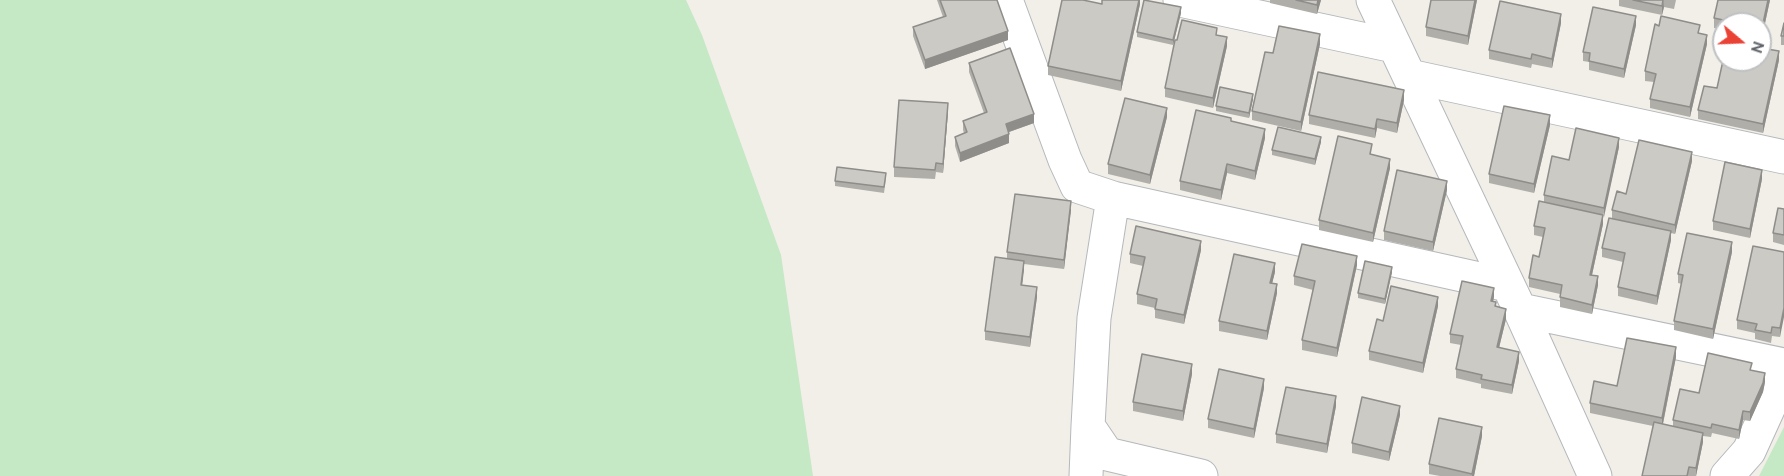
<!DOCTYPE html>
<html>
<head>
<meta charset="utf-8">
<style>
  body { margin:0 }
  #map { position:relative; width:1784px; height:476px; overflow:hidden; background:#f1efe8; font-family:Cabin,sans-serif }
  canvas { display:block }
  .north { position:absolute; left:1712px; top:12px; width:60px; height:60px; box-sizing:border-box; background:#fff; border:2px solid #bfc1c3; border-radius:50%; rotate:109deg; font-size:16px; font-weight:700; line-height:24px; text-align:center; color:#5f6368 }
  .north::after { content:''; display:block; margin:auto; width:21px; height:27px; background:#ea4335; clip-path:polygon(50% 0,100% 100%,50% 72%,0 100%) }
</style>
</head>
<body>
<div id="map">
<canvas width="1784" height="476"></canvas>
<div class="north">N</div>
</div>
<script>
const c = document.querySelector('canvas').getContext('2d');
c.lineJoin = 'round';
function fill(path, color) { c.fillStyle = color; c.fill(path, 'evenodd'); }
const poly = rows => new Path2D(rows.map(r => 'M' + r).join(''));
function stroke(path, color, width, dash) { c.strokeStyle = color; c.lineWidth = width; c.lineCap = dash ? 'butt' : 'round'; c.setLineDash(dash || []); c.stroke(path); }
fill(poly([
  [0,0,686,0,702,35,781,255,813,476,0,476],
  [1784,427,1784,476,1759,476]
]), '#c5e8c5');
const minor = poly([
  [1006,0,1065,160,1077,186,1113,198,1094,318,1088,426,1107,454,1201,476],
  [1180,0,1394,46],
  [1373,0,1520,310,1595,476],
  [1409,76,1784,157],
  [1113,198,1507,285],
  [1520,310,1784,365],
  [1086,476,1088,426],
  [1727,476,1749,451,1784,374]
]);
stroke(minor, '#b5b8bc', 35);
stroke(minor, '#fff', 33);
fill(poly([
  [937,0,997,0,1008,40,925,69,913,36,913,27,943,17],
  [1140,0,1140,4,1121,91,1048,75,1048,66,1102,4],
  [1270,0,1321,0,1317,14,1270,3],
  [1477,0,1468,45,1426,36,1426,27],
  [1619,0,1676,0,1674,9,1664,7,1662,15,1619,6],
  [1770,0,1762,37,1760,37,1760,24,1724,24,1724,30,1714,28,1714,18],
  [1181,13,1173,45,1137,37,1137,32],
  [1561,23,1552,68,1532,64,1531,68,1489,59,1489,50],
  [1784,23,1784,45,1781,45,1781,36],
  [1636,25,1624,78,1589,70,1589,62,1583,61,1583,52],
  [1700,34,1707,44,1690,117,1650,108,1650,99,1654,82,1645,81,1645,71],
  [1217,35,1227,46,1213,108,1165,97,1165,88,1177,40],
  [1320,44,1301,131,1252,120,1252,111,1273,53],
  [1763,48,1779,60,1763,133,1698,119,1698,110,1717,88],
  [969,63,1034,123,1009,132,1009,143,960,162,955,146,955,137,964,133,963,130,963,121,984,113,969,72],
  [1253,99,1249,118,1216,111,1216,106],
  [1404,100,1397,133,1377,128,1375,138,1309,124,1309,115],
  [948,112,943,173,936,172,935,179,894,177,894,167],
  [1167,117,1150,184,1108,174,1108,164],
  [1231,121,1265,138,1255,180,1227,173,1221,200,1180,190,1180,181],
  [1550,125,1534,193,1489,183,1489,174],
  [1321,142,1315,165,1272,155,1272,150],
  [1619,147,1603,217,1603,224,1592,275,1598,285,1592,314,1560,307,1560,294,1529,287,1529,278,1539,257,1543,237,1534,235,1534,226,1544,202,1544,195,1569,160],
  [1372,155,1390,168,1373,242,1319,230,1319,220],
  [1692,161,1675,234,1671,233,1671,240,1657,305,1618,296,1618,287,1623,262,1602,257,1602,248,1612,218,1612,210,1626,194],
  [886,178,884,193,835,186,835,181],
  [1762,179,1750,238,1713,230,1713,221],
  [1447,190,1433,251,1384,240,1384,231],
  [1784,209,1784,245,1773,242,1773,233],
  [1071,210,1064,269,1024,264,1022,285,1037,297,1030,347,985,340,985,331,1007,259,1007,252],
  [1201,250,1184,324,1155,318,1155,308,1137,304,1137,294,1143,266,1130,263,1130,254],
  [1732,252,1713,339,1674,330,1674,321,1682,284,1678,283,1678,274],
  [1784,252,1780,337,1772,336,1771,343,1755,339,1755,333,1737,329,1737,320],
  [1357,265,1337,357,1302,350,1302,340,1313,290,1294,285,1294,276],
  [1275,272,1272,283,1277,293,1267,340,1219,331,1219,321],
  [1392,272,1385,304,1358,298,1358,293],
  [1494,297,1493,302,1496,307,1506,319,1499,348,1519,361,1512,394,1481,388,1481,384,1456,378,1456,369,1461,345,1450,343,1450,334],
  [1438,306,1423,373,1369,360,1369,351,1383,321],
  [1676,357,1663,424,1673,426,1673,420,1699,393,1752,370,1765,382,1763,392,1750,421,1743,420,1739,439,1712,433,1711,437,1703,436,1703,442,1696,476,1642,476,1653,426,1590,413,1590,403,1617,386],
  [1192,374,1183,421,1133,411,1133,402],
  [1264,388,1254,438,1208,428,1208,419],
  [1336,406,1327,453,1276,443,1276,434],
  [1400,415,1389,461,1352,453,1352,443],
  [1482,436,1474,476,1440,476,1429,474,1429,464]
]), '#afaea9');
fill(poly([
  [1139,0,1140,0,1140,4,1121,91,1121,81],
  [1318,0,1321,0,1317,14,1317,5],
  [1475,0,1477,0,1468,45,1468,36],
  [1663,0,1664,7,1662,15,1662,6],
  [1768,0,1770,0,1762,37,1762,28],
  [1181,7,1181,13,1173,45,1173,40],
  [1561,14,1561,23,1552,68,1552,59],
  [1636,16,1636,25,1624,78,1624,69],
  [1008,31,1008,40,925,69,925,60],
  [1320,34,1320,44,1301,131,1301,122],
  [1707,35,1707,44,1690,117,1690,107],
  [1227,37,1227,46,1213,108,1213,98],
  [1779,51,1779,60,1763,133,1763,124],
  [1404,90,1404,100,1397,133,1397,123],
  [1253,94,1253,99,1249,118,1249,113],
  [948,103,948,112,943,173,943,164],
  [1167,108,1167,117,1150,184,1150,175],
  [1034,114,1034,123,1006,133,1006,124],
  [1550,115,1550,125,1534,193,1534,184],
  [1377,119,1377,128,1375,138,1375,129],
  [1265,129,1265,138,1255,180,1255,171],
  [1009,134,1009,143,960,162,960,153],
  [1321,137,1321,142,1315,165,1315,159],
  [1619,138,1619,147,1604,217,1604,208],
  [1692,152,1692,161,1675,234,1675,225],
  [1390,159,1390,168,1373,242,1373,233],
  [1227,164,1227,173,1221,200,1221,190],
  [1762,170,1762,179,1750,238,1750,229],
  [1447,181,1447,190,1433,251,1433,242],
  [1071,201,1071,210,1064,269,1064,260],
  [1603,215,1603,224,1590,284,1590,275],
  [1671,231,1671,240,1657,305,1657,296],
  [1201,241,1201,250,1184,324,1184,315],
  [1732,242,1732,252,1713,339,1713,329],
  [1357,256,1357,265,1337,357,1337,348],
  [1024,261,1024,270,1021,295,1021,285],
  [1275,263,1275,272,1270,292,1270,283],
  [1392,267,1392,272,1385,304,1385,299],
  [1598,276,1598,285,1592,314,1592,305],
  [1277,284,1277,293,1267,340,1267,331],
  [1037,287,1037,297,1030,347,1030,337],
  [1494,288,1494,297,1491,310,1491,301],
  [1438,297,1438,306,1423,373,1423,363],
  [1784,308,1784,317,1780,337,1780,328],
  [1506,309,1506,319,1497,356,1497,347],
  [1676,347,1676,357,1662,428,1662,418],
  [1519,352,1519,361,1512,394,1512,385],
  [1192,364,1192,374,1183,421,1183,411],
  [1765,373,1765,382,1763,392,1750,421,1750,412],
  [1264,379,1264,388,1254,438,1254,429],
  [1336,396,1336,406,1327,453,1327,444],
  [1400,406,1400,415,1389,461,1389,452],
  [1743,411,1743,420,1739,439,1739,430],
  [1482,427,1482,436,1474,476,1472,476],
  [1703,433,1703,442,1696,476,1696,468]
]), '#8f8d8a');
const building = poly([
  [940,0,997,0,1008,31,925,60,913,27,946,16,940,0],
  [1062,0,1083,0,1102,4,1102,0,1139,0,1121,81,1048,66,1062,0],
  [1144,0,1181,7,1173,40,1137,32,1144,0],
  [1296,0,1318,0,1317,5,1296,0],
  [1431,0,1475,0,1468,36,1426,27,1431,0],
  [1633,0,1663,0,1662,6,1633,0],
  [1718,0,1768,0,1762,28,1760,28,1760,24,1742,24,1714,18,1718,0],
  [1500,1,1561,14,1552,59,1532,54,1531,59,1489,50,1500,1],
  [1593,7,1636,16,1624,69,1589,61,1590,53,1583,52,1593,7],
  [1661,16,1700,25,1698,33,1707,35,1690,107,1650,99,1656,74,1645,71,1655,24,1659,26,1661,16],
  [1182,20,1217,28,1216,35,1227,37,1213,98,1165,88,1175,40,1177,40,1182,20],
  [1784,23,1784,36,1781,36,1784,23],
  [1279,26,1320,34,1301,122,1252,111,1265,52,1273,53,1279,26],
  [1760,40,1763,41,1761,48,1779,51,1763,124,1698,110,1704,86,1717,88,1724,56,1724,60,1760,60,1760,40],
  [1010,48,1034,114,1006,124,1009,134,960,153,955,137,967,132,963,121,987,112,969,63,1010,48],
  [1318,72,1404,90,1397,123,1377,119,1375,129,1309,115,1318,72],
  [1220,87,1253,94,1249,113,1216,106,1220,87],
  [1125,98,1167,108,1150,175,1108,164,1125,98],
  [899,100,948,103,943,164,936,163,935,170,894,167,899,100],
  [1504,106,1550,115,1534,184,1489,174,1504,106],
  [1196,110,1231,118,1231,121,1265,129,1255,171,1227,164,1221,190,1180,181,1196,110],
  [1278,127,1321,137,1315,159,1272,150,1278,127],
  [1576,128,1619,138,1604,208,1544,195,1552,156,1569,160,1576,128],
  [1338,136,1372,144,1370,154,1390,159,1373,233,1319,220,1338,136],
  [1639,140,1692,152,1675,225,1612,210,1617,191,1626,194,1639,140],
  [1725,162,1762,170,1750,229,1713,221,1725,162],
  [837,167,886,173,884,187,835,181,837,167],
  [1397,170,1447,181,1433,242,1384,231,1397,170],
  [1015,194,1071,201,1064,260,1007,252,1015,194],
  [1539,201,1603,215,1590,275,1598,276,1592,305,1560,297,1562,285,1529,278,1533,255,1539,257,1545,228,1534,226,1539,201],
  [1778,208,1784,209,1784,235,1773,233,1778,208],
  [1609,218,1671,231,1657,296,1618,287,1625,253,1602,248,1609,218],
  [1136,226,1201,241,1184,315,1155,309,1157,299,1137,294,1145,257,1130,254,1136,226],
  [1687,233,1732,242,1713,329,1674,321,1683,275,1678,274,1687,233],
  [1302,244,1357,256,1337,348,1302,340,1315,281,1294,276,1302,244],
  [1753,246,1784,252,1784,308,1780,328,1772,327,1771,333,1755,330,1757,324,1737,320,1753,246],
  [1234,254,1275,263,1270,283,1277,284,1267,331,1219,321,1234,254],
  [995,257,1024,261,1021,285,1037,287,1030,337,985,331,995,257],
  [1365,261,1392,267,1385,299,1358,293,1365,261],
  [1462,281,1494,288,1491,301,1496,302,1495,306,1506,309,1497,347,1519,352,1512,385,1481,379,1482,375,1456,369,1463,336,1450,334,1462,281],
  [1391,286,1438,297,1423,363,1369,351,1377,319,1383,321,1391,286],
  [1627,338,1676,347,1662,418,1590,403,1594,381,1617,386,1627,338],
  [1708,353,1752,363,1750,370,1765,373,1763,383,1750,412,1743,411,1739,430,1712,424,1711,428,1673,420,1680,389,1699,393,1708,353],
  [1142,354,1192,364,1183,411,1133,402,1142,354],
  [1219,369,1264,379,1254,429,1208,419,1219,369],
  [1286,387,1336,396,1327,444,1276,434,1286,387],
  [1362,397,1400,406,1389,452,1352,443,1362,397],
  [1439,418,1482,427,1472,474,1429,464,1439,418],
  [1654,422,1703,433,1696,468,1689,467,1687,476,1642,476,1654,422]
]);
fill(building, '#cccac5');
stroke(building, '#8f8d8a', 1.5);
</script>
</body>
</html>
